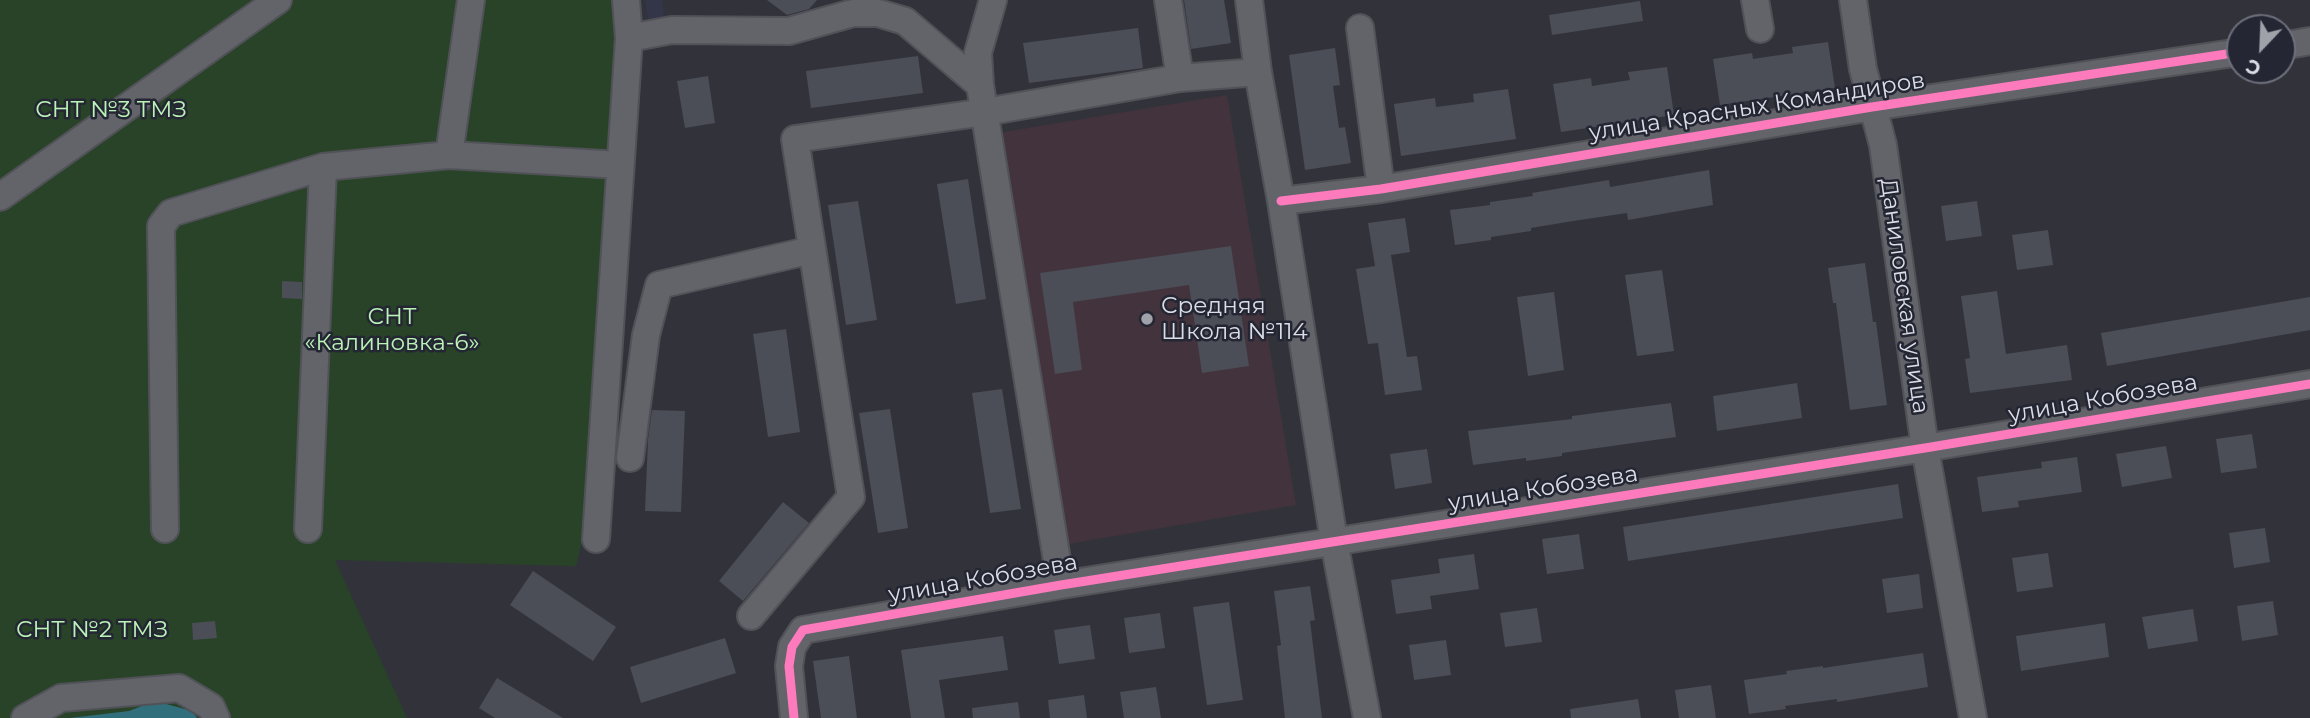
<!DOCTYPE html>
<html>
<head>
<meta charset="utf-8">
<style>
  body { margin:0 }
  #map { position:relative; width:2310px; height:718px; overflow:hidden; background:#32333a; font-family:Montserrat,sans-serif }
  canvas { display:block }
  .north { position:absolute; left:2226px; top:14px; width:70px; height:70px; box-sizing:border-box; background:#242633; border:2px solid #6d6f7b; border-radius:50%; rotate:203deg; font-size:19px; font-weight:700; line-height:28px; text-align:center; color:#dbdde6 }
  .north::after { content:''; display:block; margin:auto; width:24px; height:32px; background:#a0a2aa; clip-path:polygon(50% 0,100% 100%,50% 72%,0 100%) }
</style>
</head>
<body>
<div id="map">
<canvas width="2310" height="718"></canvas>
<div class="north">С</div>
</div>
<script>
const c = document.querySelector('canvas').getContext('2d');
c.lineJoin = 'round';
function fill(path, color) { c.fillStyle = color; c.fill(path, 'evenodd'); }
const poly = rows => new Path2D(rows.map(r => 'M' + r).join(''));
function stroke(path, color, width, dash) { c.strokeStyle = color; c.lineWidth = width; c.lineCap = dash ? 'butt' : 'round'; c.setLineDash(dash || []); c.stroke(path); }
function label(font, color, halo, rows, align = 'center') {
  c.font = font + ' Montserrat,sans-serif'; c.lineWidth = 5; c.setLineDash([]); c.textBaseline = 'middle'; c.strokeStyle = halo; c.fillStyle = color; for (const [text, x, y, turn = 0] of rows) {
    c.save(); c.translate(x, y); c.rotate((+turn || 0) * Math.PI / 180); c.textAlign = isNaN(turn) ? turn : align; if (halo) c.strokeText(text, 0, 0); c.fillText(text, 0, 0); c.restore();
  }
}
fill(poly([
  [645,0,662,0,664,17,648,19]
]), '#333648');
fill(poly([
  [1227,95,1296,505,1068,544,998,133]
]), '#42333d');
fill(poly([
  [0,0,613,0,617,39,643,36,619,391,576,566,335,560,407,718,0,718]
]), '#284328');
fill(poly([
  [155,701,192,711,197,718,70,718,129,711]
]), '#326f7c');
fill(poly([
  [767,0,817,0,809,9,787,15],
  [1184,0,1224,0,1231,43,1191,49],
  [1640,1,1643,21,1552,35,1549,15],
  [1138,28,1143,68,1029,83,1023,43],
  [1828,42,1835,88,1720,105,1713,59,1752,53,1753,59,1793,53,1792,47],
  [1335,48,1340,85,1333,86,1339,128,1345,127,1351,163,1305,170,1289,55],
  [918,56,923,93,811,108,806,71],
  [1667,67,1674,115,1561,132,1553,84,1591,78,1592,86,1630,80,1628,72],
  [708,76,715,123,685,128,677,81],
  [1508,89,1516,139,1401,156,1394,104,1435,98,1436,107,1474,102,1473,94],
  [1709,170,1713,205,1628,220,1627,213,1573,221,1531,228,1531,231,1491,237,1491,240,1455,245,1450,210,1490,205,1490,202,1533,196,1532,193,1573,186,1609,180,1610,187],
  [968,179,986,299,956,304,937,184],
  [858,201,877,320,846,325,828,205],
  [1977,201,1982,236,1946,241,1941,206],
  [1405,218,1410,252,1391,255,1407,357,1417,356,1422,390,1385,395,1378,343,1368,344,1356,269,1375,266,1368,223],
  [2048,230,2053,265,2017,270,2012,235],
  [1231,246,1249,366,1202,373,1189,285,1073,302,1082,370,1055,374,1040,273],
  [1865,263,1873,322,1876,322,1887,405,1850,410,1836,303,1833,303,1828,268],
  [1662,270,1674,351,1637,356,1625,275],
  [282,281,302,282,302,299,282,298],
  [1997,291,2006,354,2067,345,2072,380,1970,393,1965,359,1970,358,1961,296],
  [1554,292,1564,370,1528,376,1517,297],
  [2310,297,2310,330,2107,366,2101,333],
  [786,329,800,432,768,437,753,334],
  [1797,383,1802,418,1717,431,1713,396],
  [1002,389,1021,509,990,513,972,393],
  [1671,403,1676,437,1562,453,1562,456,1526,461,1526,458,1473,465,1468,431,1572,419,1572,416],
  [890,409,908,528,878,533,859,413],
  [652,410,685,411,681,512,645,511,648,439],
  [2252,434,2257,468,2221,473,2216,439],
  [2166,446,2172,478,2122,487,2116,454],
  [1427,449,1432,483,1395,489,1390,454],
  [2077,457,2082,492,2018,501,2019,507,1982,512,1977,477,2042,468,2041,462],
  [1898,484,1903,518,1628,561,1623,527],
  [783,502,809,523,743,601,719,581],
  [2265,528,2270,562,2234,568,2229,533],
  [1579,534,1584,569,1547,574,1542,539],
  [2048,553,2053,587,2017,592,2012,558],
  [1474,554,1479,589,1430,596,1432,609,1396,614,1391,580,1440,573,1438,559],
  [533,571,616,627,593,661,510,605],
  [1919,574,1923,608,1887,613,1882,579],
  [1310,586,1315,620,1310,621,1322,718,1285,718,1277,646,1281,645,1274,591],
  [2273,601,2278,635,2242,641,2237,606],
  [1229,602,1243,700,1207,705,1193,607],
  [1537,608,1542,642,1505,647,1500,613],
  [2193,609,2198,641,2148,649,2142,617],
  [1160,613,1165,648,1129,653,1124,618],
  [215,621,217,638,193,640,192,623],
  [2105,623,2109,657,2021,671,2016,636],
  [1090,625,1095,659,1059,664,1054,630],
  [1003,636,1008,670,939,680,945,718,911,718,901,650],
  [725,638,736,673,641,703,630,667],
  [1446,640,1451,675,1414,680,1409,645],
  [1923,653,1928,687,1837,702,1837,699,1785,706,1786,709,1749,714,1744,680,1787,674,1786,671,1823,666,1823,668],
  [849,656,857,718,821,718,813,661],
  [497,678,563,718,495,718,479,708],
  [1711,685,1716,718,1679,718,1675,690],
  [1156,687,1161,718,1124,718,1120,692],
  [1084,695,1087,718,1050,718,1048,700],
  [1638,699,1641,718,1571,718,1570,709],
  [1018,702,1020,718,973,718,972,708]
]), '#4b4d57');
const minor = poly([
  [993,0,978,53,980,85,1061,585],
  [1168,0,1180,78],
  [1249,0,1258,72,1281,201,1334,541,1367,718],
  [1755,0,1760,29],
  [1853,0,1863,69,1883,145,1925,448,1973,718],
  [1360,28,1381,189],
  [629,38,672,30,789,31,853,13,878,13,905,21,980,85],
  [2282,46,2310,41],
  [449,155,471,0],
  [0,197,278,0],
  [1281,201,1381,189,1872,107,2240,52],
  [630,458,646,335,659,285,812,250],
  [165,529,161,226,171,213,323,167,449,155,620,165],
  [308,529,323,167],
  [596,539,629,38,626,0],
  [751,616,851,497,795,139,985,112,1180,78,1258,72],
  [25,718,61,698,179,688,211,707,216,718],
  [794,718,789,666,792,647,803,630,1061,585,1925,448,2310,384]
]);
stroke(minor, '#515258', 30);
stroke(minor, '#62646a', 26);
stroke(poly([
  [1281,201,1381,189,1872,107,2240,52],
  [794,718,789,666,792,647,803,630,1061,585,1925,448,2310,384]
]), '#fd7abc', 9);
for (const [x, y, r, color] of [
  [1147,319,7,"#a0a2aa"]
]) { const dot = new Path2D(); dot.arc(x, y, r, 0, 2 * Math.PI); c.fillStyle = color; c.fill(dot); stroke(dot, '#242633', 2.5); }
label('23px', '#dbdde6', '#242633', [
  ["улица Красных Командиров",1757,107,-9],
  ["Даниловская улица",1904,296,82],
  ["улица Кобозева",2103,399,-10],
  ["улица Кобозева",1543,489,-9],
  ["улица Кобозева",983,579,-10]
]);
label('23px', '#bbf3b6', '#242633', [
  ["СНТ №3 ТМЗ",111,110],
  ["СНТ",392,317],
  ["«Калиновка-6»",392,343],
  ["СНТ №2 ТМЗ",92,630]
]);
label('23px', '#dbdde6', '#242633', [
  ["Средняя",1161,306],
  ["Школа №114",1161,332]
], 'left');
</script>
</body>
</html>
